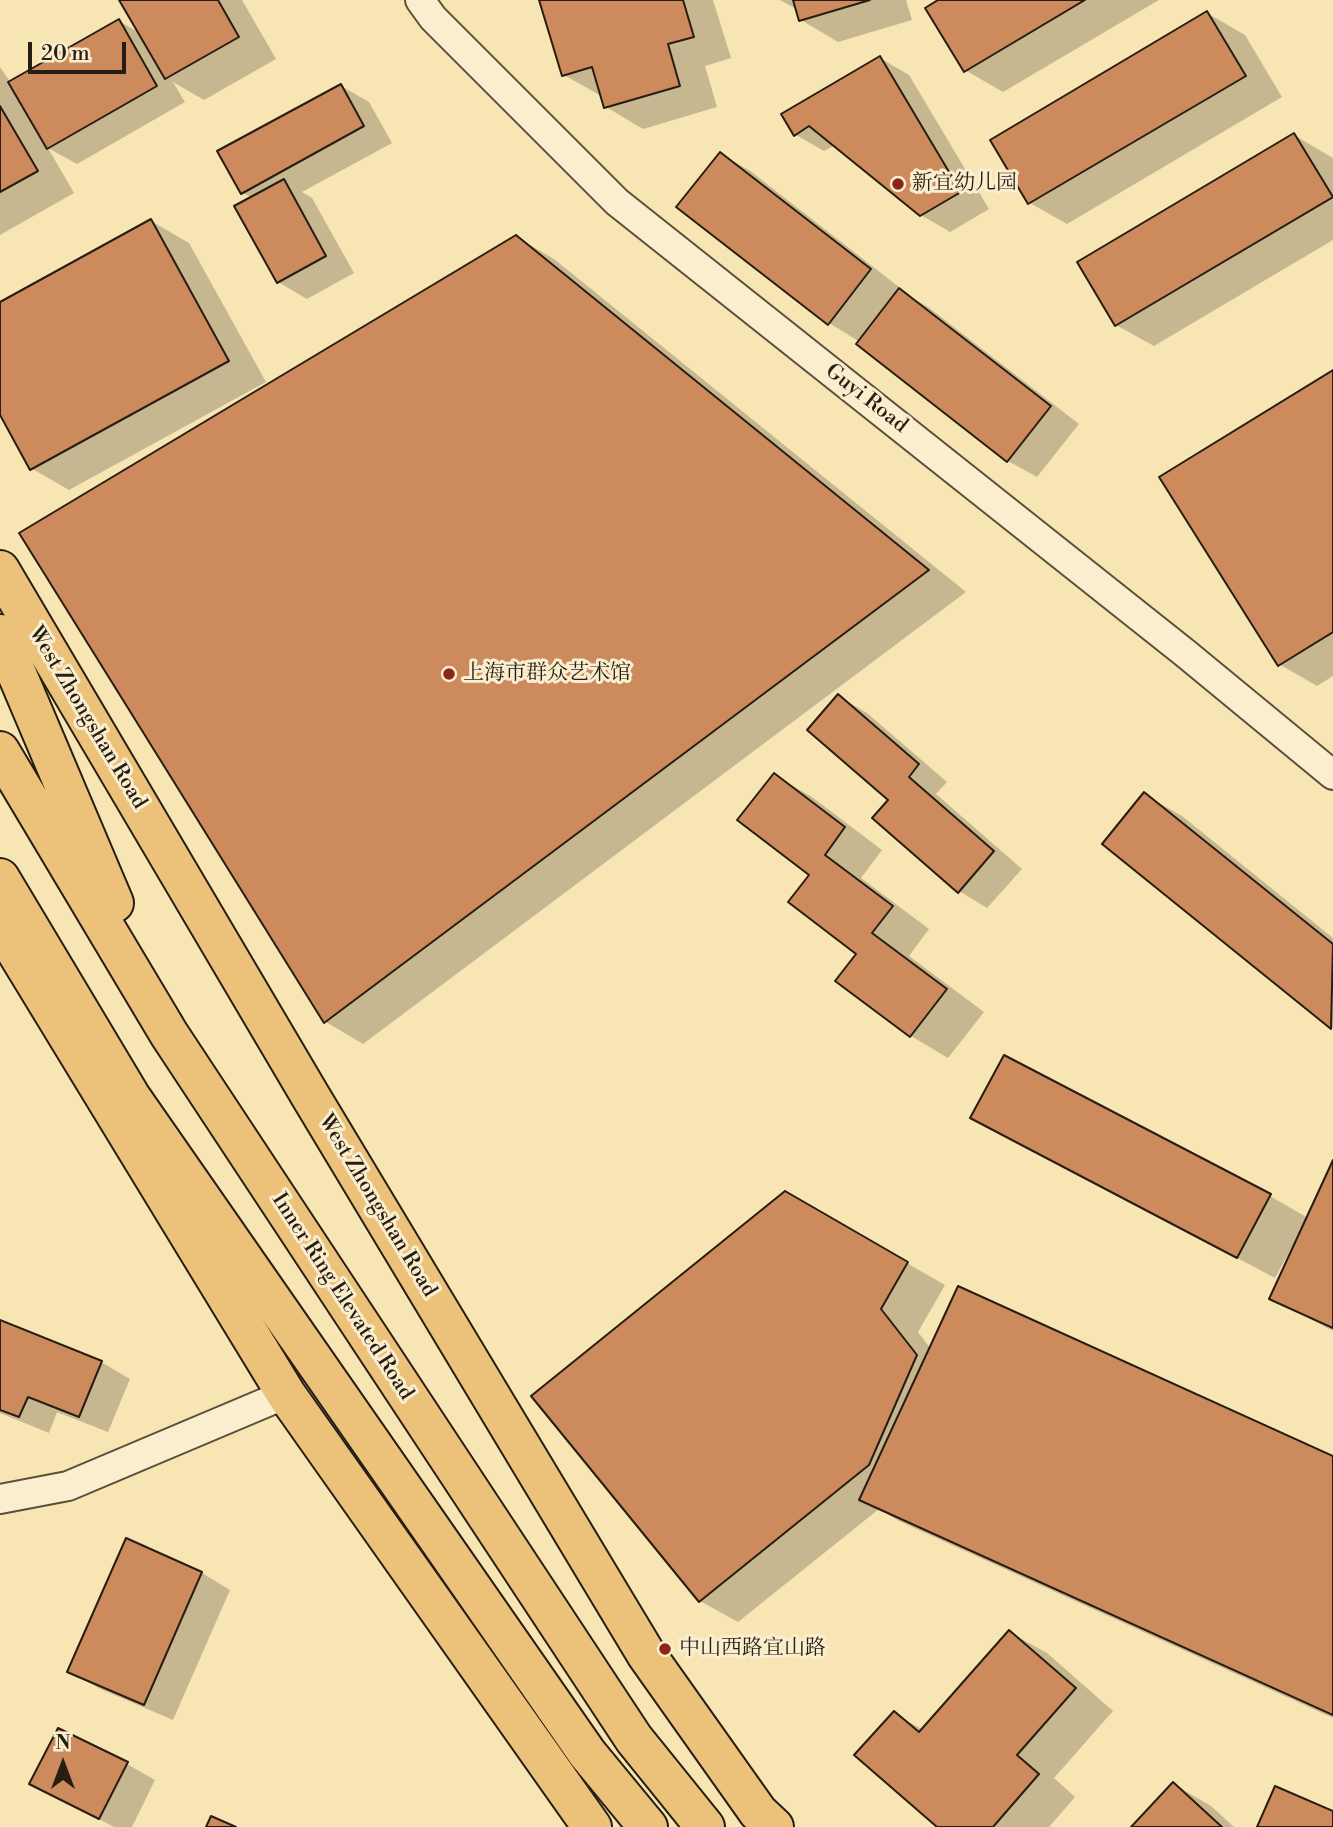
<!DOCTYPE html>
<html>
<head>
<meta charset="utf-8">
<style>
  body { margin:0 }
  #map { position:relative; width:1333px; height:1827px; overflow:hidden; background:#f8e5b4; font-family:"Libre Bodoni",serif }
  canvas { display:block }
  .north { position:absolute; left:28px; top:1729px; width:70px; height:70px; -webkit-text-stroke:5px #faeece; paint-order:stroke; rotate:0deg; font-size:19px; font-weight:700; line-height:28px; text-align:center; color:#261d13 }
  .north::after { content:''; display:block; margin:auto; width:24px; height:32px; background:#261d13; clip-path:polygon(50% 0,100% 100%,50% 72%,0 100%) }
  .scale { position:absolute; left:28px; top:42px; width:98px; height:32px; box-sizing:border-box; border:4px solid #261d13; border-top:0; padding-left:9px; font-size:21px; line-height:24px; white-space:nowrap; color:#261d13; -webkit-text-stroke:5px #faeece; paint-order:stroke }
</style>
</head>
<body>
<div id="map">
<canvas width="1333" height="1827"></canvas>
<div class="north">N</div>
<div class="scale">20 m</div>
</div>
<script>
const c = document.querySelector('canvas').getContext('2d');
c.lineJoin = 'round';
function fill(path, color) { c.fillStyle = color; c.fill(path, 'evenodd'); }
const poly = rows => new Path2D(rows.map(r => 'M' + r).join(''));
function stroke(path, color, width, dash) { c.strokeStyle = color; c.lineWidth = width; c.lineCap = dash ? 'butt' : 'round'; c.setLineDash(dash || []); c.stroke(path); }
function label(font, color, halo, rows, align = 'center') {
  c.font = font + ' "Libre Bodoni","Noto Serif SC",serif'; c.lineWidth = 6; c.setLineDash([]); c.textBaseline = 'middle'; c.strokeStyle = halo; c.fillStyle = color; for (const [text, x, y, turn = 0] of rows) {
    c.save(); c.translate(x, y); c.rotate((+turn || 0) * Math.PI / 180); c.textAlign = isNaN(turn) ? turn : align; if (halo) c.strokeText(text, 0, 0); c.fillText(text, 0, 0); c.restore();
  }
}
fill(poly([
  [121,0,242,0,276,59,204,100,173,82,185,102,77,164,48,148,74,193,0,235,0,67,11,83,119,21,140,33],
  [541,0,713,0,731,58,705,66,717,107,643,129,606,107,603,97,564,75],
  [780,0,906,0,912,20,838,42,801,20,798,10],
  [942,0,1159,0,1003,92,965,70],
  [1207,13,1245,35,1282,97,1067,224,1030,203],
  [880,58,909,75,989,209,950,232,921,215,835,145,824,151,796,135],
  [341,86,369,102,392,143,302,192,312,198,354,273,307,299,278,282,252,198,242,192],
  [1294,135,1333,158,1333,240,1154,346,1116,325],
  [720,154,749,170,899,287,897,289,928,307,1079,424,1037,477,1008,461,858,344,860,342,829,323],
  [151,221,189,243,266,382,69,490,31,468,0,411,0,304],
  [516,237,554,259,966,592,363,1044,326,1022,21,533],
  [1333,372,1333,676,1317,686,1279,664],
  [838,696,867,713,947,782,936,794,1022,869,987,908,959,891,890,800],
  [774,775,812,797,882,850,861,878,929,929,909,956,984,1012,948,1058,911,1036,838,981,859,954,812,875],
  [1145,795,1182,816,1333,938,1333,1028,1105,844],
  [973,1118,1270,1196,1308,1218,1333,1164,1333,1331,1271,1298,1295,1246,1293,1245,1275,1278],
  [785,1193,945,1285,918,1332,931,1349,1333,1458,1333,1718,899,1521,879,1509,738,1622,700,1601],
  [0,1322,101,1362,130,1379,108,1432,57,1412,49,1433,0,1413],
  [127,1541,202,1573,230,1590,173,1720,98,1688,70,1671],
  [1009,1632,1047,1653,1113,1711,1054,1778,1075,1797,1049,1827,939,1827,894,1713,923,1730],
  [127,1764,155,1780,132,1827,114,1827,32,1784],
  [1173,1784,1211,1806,1234,1827,1134,1827]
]), '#0003');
const building = poly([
  [119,0,218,0,239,37,165,79,119,0],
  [539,0,683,0,694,37,668,44,680,86,604,108,592,67,562,76,539,0],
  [793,0,870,0,799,21,793,0],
  [938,0,1085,0,964,72,925,8,938,0],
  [1207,11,1246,76,1028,204,990,140,1207,11],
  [119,19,157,86,47,149,8,82,119,19],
  [880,56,961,192,920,216,809,126,794,136,781,114,880,56],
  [341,84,364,126,241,194,217,151,341,84],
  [0,106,38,171,0,192,0,106],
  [1294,133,1333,197,1115,326,1077,262,1294,133],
  [720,152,871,269,828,325,676,207,720,152],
  [284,179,326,256,277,283,234,206,284,179],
  [151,219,229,361,30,470,0,415,0,302,151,219],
  [516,235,929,570,324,1023,19,533,516,235],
  [899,288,1051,406,1007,462,856,344,899,288],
  [1333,370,1333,632,1278,666,1159,477,1333,370],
  [838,694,919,764,909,777,994,851,958,893,872,818,888,800,807,730,838,694],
  [774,773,845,827,825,855,893,906,872,933,947,989,910,1037,835,981,856,954,788,902,809,875,737,820,774,773],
  [1144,792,1333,944,1331,1029,1102,844,1144,792],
  [1004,1055,1271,1194,1237,1258,970,1118,1004,1055],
  [1333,1160,1333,1328,1269,1299,1333,1160],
  [785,1191,908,1262,881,1309,917,1355,869,1465,699,1602,531,1396,785,1191],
  [958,1286,1333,1456,1333,1715,859,1500,958,1286],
  [0,1320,102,1361,79,1417,28,1397,19,1417,0,1410,0,1320],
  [126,1538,202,1572,144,1705,67,1672,126,1538],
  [1009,1630,1076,1688,1017,1755,1039,1774,993,1827,937,1827,854,1755,894,1711,919,1732,1009,1630],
  [58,1728,128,1762,99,1819,29,1784,58,1728],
  [1173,1782,1222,1827,1131,1827,1173,1782],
  [1275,1786,1333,1811,1333,1827,1257,1827,1275,1786],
  [211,1816,236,1827,206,1827,211,1816]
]);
fill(building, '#cc8a5d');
stroke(building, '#261d13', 2);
const minor = poly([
  [420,0,433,18,617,202,1185,653,1333,775],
  [0,1499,68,1486,286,1394]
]);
const primary = poly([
  [0,570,311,1097,646,1654,758,1812,774,1827],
  [0,925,286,1394,592,1827]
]);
const trunk = poly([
  [0,634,114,903],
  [0,751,169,1034,634,1739,705,1827],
  [0,878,131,1097,587,1753,648,1827]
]);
stroke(minor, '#5a4f3b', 32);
stroke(primary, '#261d13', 42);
stroke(trunk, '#261d13', 42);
stroke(minor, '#faeece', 28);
stroke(primary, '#ecc27a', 38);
stroke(trunk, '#ecc27a', 38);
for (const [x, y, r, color] of [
  [898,184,7,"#8f2418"],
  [449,674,7,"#8f2418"],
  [665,1649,7,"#8f2418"]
]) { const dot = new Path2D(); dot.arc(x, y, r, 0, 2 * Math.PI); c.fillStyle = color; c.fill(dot); stroke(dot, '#faeece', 2.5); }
label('21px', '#261d13', '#faeece', [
  ["新宜幼儿园",912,184],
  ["上海市群众艺术馆",463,674],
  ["中山西路宜山路",679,1649]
], 'left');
label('21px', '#261d13', '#faeece', [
  ["Guyi Road",866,399,38],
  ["West Zhongshan Road",87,718,59],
  ["West Zhongshan Road",377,1206,59],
  ["Inner Ring Elevated Road",342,1297,57]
]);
</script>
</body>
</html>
